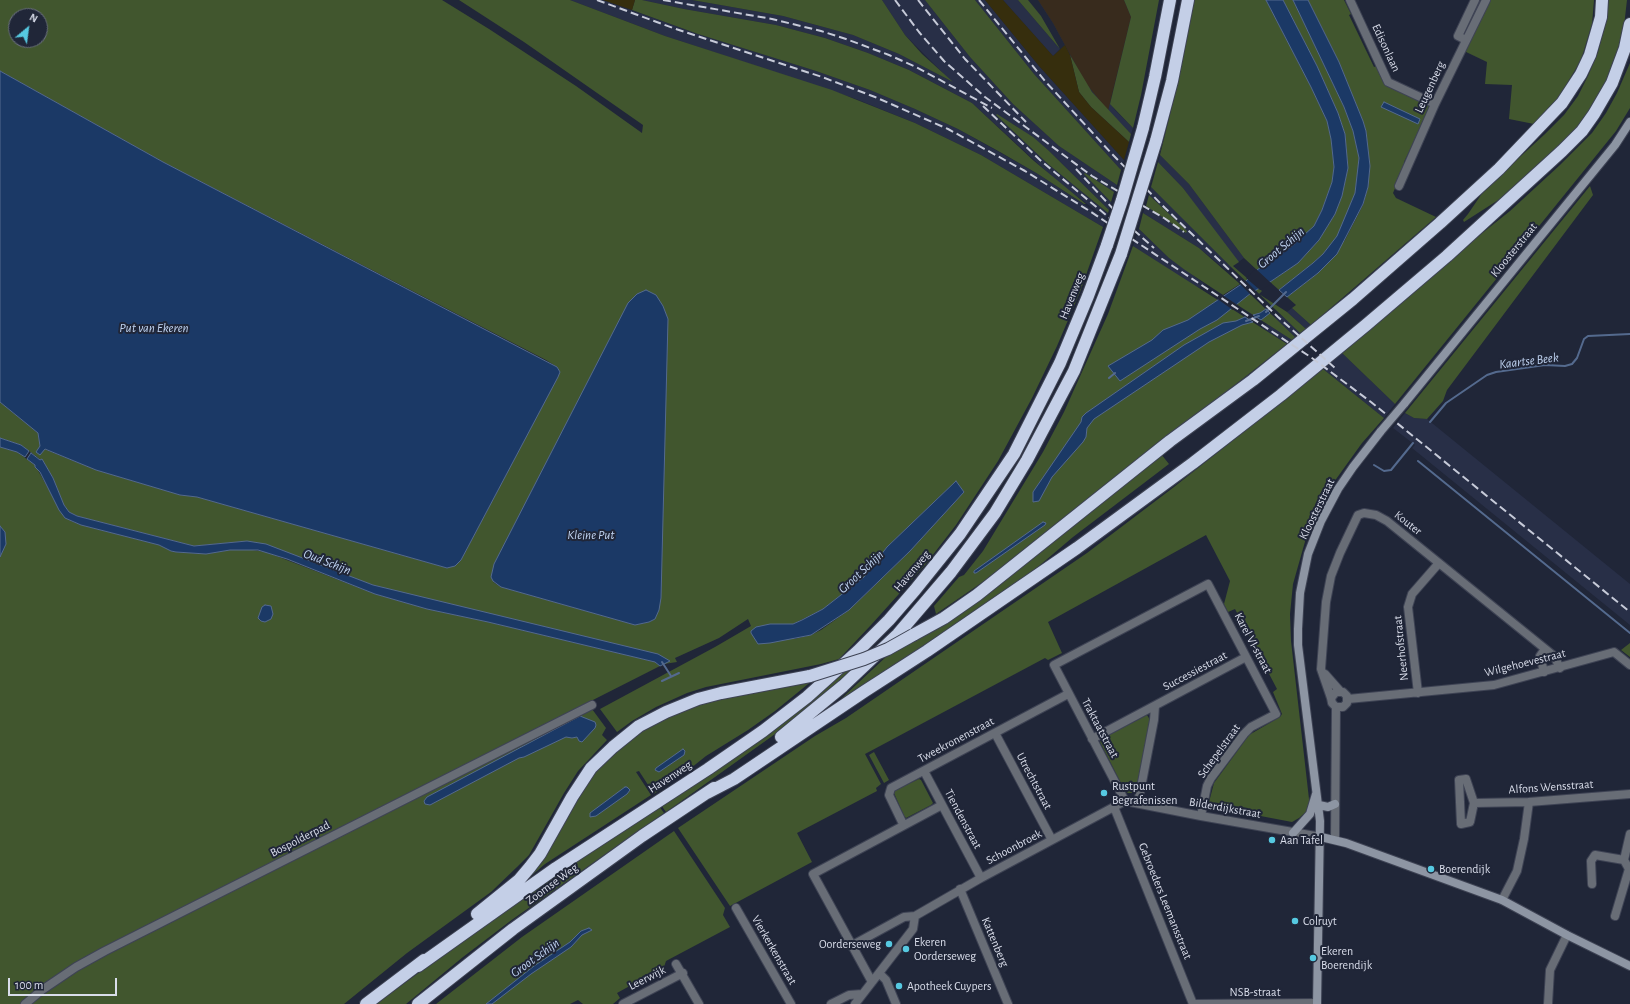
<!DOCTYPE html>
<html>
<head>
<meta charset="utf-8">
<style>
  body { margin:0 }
  #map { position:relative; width:1630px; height:1004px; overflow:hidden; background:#202638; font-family:"Alegreya Sans",sans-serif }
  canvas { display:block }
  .north { position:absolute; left:8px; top:8px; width:40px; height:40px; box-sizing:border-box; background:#202638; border:1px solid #6a6f7f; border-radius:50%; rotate:29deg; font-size:11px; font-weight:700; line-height:16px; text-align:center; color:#d9ddea }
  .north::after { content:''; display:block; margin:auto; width:14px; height:18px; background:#56c9e1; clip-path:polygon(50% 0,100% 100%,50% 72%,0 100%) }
  .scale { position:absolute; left:8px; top:978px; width:109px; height:18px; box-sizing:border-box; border:2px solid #d9ddea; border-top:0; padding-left:5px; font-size:12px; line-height:14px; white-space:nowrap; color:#d9ddea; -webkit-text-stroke:3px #202638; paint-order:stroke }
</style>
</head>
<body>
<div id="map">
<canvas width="1630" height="1004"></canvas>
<div class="north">N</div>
<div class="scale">100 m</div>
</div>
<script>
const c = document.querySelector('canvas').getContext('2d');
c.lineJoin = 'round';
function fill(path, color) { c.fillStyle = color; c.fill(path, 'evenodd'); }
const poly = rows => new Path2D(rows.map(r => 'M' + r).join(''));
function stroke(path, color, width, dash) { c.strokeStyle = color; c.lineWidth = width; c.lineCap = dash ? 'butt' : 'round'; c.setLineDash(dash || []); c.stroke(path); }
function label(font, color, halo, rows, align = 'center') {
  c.font = font + ' "Alegreya Sans",sans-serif'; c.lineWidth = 4; c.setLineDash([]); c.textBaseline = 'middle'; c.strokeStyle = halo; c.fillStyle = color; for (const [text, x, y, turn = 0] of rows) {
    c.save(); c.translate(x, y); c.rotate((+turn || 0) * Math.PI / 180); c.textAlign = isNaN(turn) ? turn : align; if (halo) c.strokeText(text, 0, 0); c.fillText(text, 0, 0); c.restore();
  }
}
fill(poly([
  [570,0,603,0,698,34,816,71,870,90,915,109,958,129,1038,174,1106,219,1103,227,981,155,915,123,856,99,665,36],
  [642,0,692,0,783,16,853,35,899,54,951,81,905,35,882,0,925,0,970,57,1013,104,1059,146,1117,185,1114,192,1084,174,1111,202,1109,210,1048,150,1016,126,996,115,1048,164,1108,213,1106,218,1058,182,972,103,909,70,868,53,825,38,776,25,684,9],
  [975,0,985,0,1039,66,1124,160,1121,170,1034,74],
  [1003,0,1018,0,1060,49,1053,56],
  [1038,0,1046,0,1093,81,1115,110,1133,128,1131,134,1099,101,1085,82,1053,23],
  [1160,155,1189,184,1244,258,1237,263,1183,188,1158,162],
  [1151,187,1175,210,1231,267,1226,270,1199,248,1143,213,1146,206,1187,232,1149,195],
  [1139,229,1169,258,1205,284,1200,288,1195,287,1133,246],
  [1292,308,1311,325,1306,329,1287,312],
  [1281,315,1300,333,1295,337,1275,318],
  [1267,324,1292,340,1287,344,1261,327],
  [1342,353,1395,404,1384,418,1323,369],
  [1405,413,1414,418,1427,419,1630,584,1630,625,1412,448,1415,445,1393,428]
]), '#282f47');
fill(poly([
  [1038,0,1124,0,1131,17,1108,111,1085,82,1053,23]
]), '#382b1d');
fill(poly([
  [0,0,442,0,489,29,576,86,642,133,643,125,524,42,459,0,570,0,665,36,832,90,915,123,981,155,1103,227,1080,292,1057,346,1032,398,998,461,956,525,925,565,871,625,839,659,821,664,706,687,687,693,656,707,632,721,617,732,600,709,715,647,751,626,748,619,719,638,675,658,677,662,664,664,373,585,247,541,194,546,77,516,69,512,64,505,53,478,42,459,41,460,21,445,0,438,0,402,38,433,40,446,44,449,96,470,180,495,197,497,447,568,461,560,560,372,557,367,546,360,163,162,0,71],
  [16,16,40,16,40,40,16,40],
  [956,481,964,492,910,551,869,591,849,610,821,630,811,635,794,639,793,624,823,609,864,577,887,547],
  [493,582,655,619,649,622,635,625,501,587],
  [635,0,642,0,684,9,776,25,825,38,868,53,909,70,972,103,1034,161,1086,204,1084,204,1038,174,1000,152,958,129,915,109,870,90,816,71,698,34,632,10],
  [692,0,882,0,905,35,922,54,953,82,899,54,853,35,783,16],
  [925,0,975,0,1034,74,1121,170,1117,185,1059,146,1013,104,970,57],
  [1018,0,1028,0,1041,16,1060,49],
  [1124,0,1159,0,1141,95,1133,128,1110,104,1131,17],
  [1194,0,1266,0,1311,87,1327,121,1331,138,1334,167,1332,182,1322,210,1314,226,1292,246,1257,270,1244,258,1189,184,1160,155,1178,82],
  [1283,0,1293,0,1344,107,1353,131,1359,158,1355,193,1338,236,1323,254,1313,263,1279,290,1270,282,1298,263,1308,252,1319,240,1335,214,1342,196,1348,168,1345,134,1338,113,1317,66],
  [1308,0,1344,0,1351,14,1349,15,1374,67,1377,66,1386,85,1431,106,1404,162,1406,163,1393,193,1396,198,1436,217,1311,325,1292,308,1296,305,1287,297,1318,273,1345,240,1363,205,1368,187,1370,166,1366,131,1363,121,1339,62],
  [1490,0,1594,0,1592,24,1581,60,1556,102,1534,124,1509,119,1512,85,1485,84,1487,62,1464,51],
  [1606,0,1627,0,1624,26,1619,47,1613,67,1603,89,1580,124,1561,146,1503,197,1464,222,1463,220,1468,214,1485,189,1545,134,1564,115,1578,96,1588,76,1598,52,1604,29],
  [1070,55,1092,92,1131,134,1129,142,1091,107,1079,92],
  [1630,63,1630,108,1616,131,1395,404,1342,353,1471,242,1510,211,1560,165,1592,133,1606,113,1617,93],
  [997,114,1033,137,1048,150,1109,210,1108,213,1048,164,996,115],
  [1158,162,1183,188,1239,262,1233,266,1262,291,1259,294,1287,312,1306,329,1300,333,1231,267,1151,187],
  [1085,173,1114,192,1111,202,1084,174],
  [1590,186,1593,195,1447,390,1443,401,1427,419,1414,418,1405,413],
  [1149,195,1187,231,1186,233,1146,206],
  [1143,213,1199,248,1240,284,1223,295,1185,270,1169,258,1139,229],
  [1133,246,1287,344,987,579,936,614,934,606,959,577,964,575,983,551,1043,452,1064,412,1108,314],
  [1250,294,1295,337,1292,340,1236,304],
  [1323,369,1384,418,1362,443,1334,482,1321,505,1308,531,1293,584,1290,614,1291,641,1309,799,1309,807,1306,812,1299,818,1292,822,1208,806,1214,783,1249,735,1280,717,1282,714,1273,692,1277,689,1235,609,1228,612,1224,604,1230,581,1206,535,1048,622,1062,653,1048,660,1045,658,865,754,881,784,876,788,877,791,797,833,812,862,730,906,678,828,815,736,846,718,1087,553,1174,487],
  [0,447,17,452,35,465,63,515,71,521,81,525,159,545,171,551,176,552,206,554,230,550,246,549,266,552,375,594,427,609,488,622,655,662,660,666,589,702,592,709,606,728,602,735,607,740,578,771,564,793,529,855,517,867,491,892,407,953,344,1004,0,1004],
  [1161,454,1169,464,1073,537,1019,583,843,700,842,698,888,655],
  [1630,643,1630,657,1621,650],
  [855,668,817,701,771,737,666,812,661,805,845,671],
  [813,680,775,711,748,730,706,756,686,772,654,794,639,771,636,772,651,795,545,864,523,883,585,785,604,762,638,732,689,705],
  [1147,715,1150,720,1136,790,1132,793,1128,793,1125,791,1100,742,1103,738],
  [874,752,889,780,884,783,869,755],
  [919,779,921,780,933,803,931,805,906,818,904,816,894,793,895,790],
  [659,806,664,813,513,919,463,957,406,1004,376,1004,498,915],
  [674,831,725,908,723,915,730,927,666,961,664,967,617,993,620,998,613,1004,583,1004,578,1000,570,1004,436,1004,522,937]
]), '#41562e');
fill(poly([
  [603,0,635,0,632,10],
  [985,0,1003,0,1053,56,1065,45,1070,55,1079,92,1091,107,1129,142,1124,160,1039,66]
]), '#362e0d');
const water = poly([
  [1266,0,1283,0,1317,66,1338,113,1345,134,1348,168,1342,196,1335,214,1319,240,1298,263,1270,282,1251,293,1217,320,1200,329,1120,381,1108,366,1152,340,1163,330,1188,320,1246,281,1257,270,1292,246,1304,235,1314,226,1322,210,1332,182,1334,167,1331,139,1327,121,1311,87,1266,0],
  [1293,0,1308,0,1339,62,1363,121,1366,131,1370,166,1368,187,1363,204,1337,254,1318,273,1287,297,1279,290,1313,263,1323,254,1337,236,1355,193,1359,158,1353,131,1344,107,1293,0],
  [0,71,163,162,557,367,560,372,558,377,461,560,455,566,447,568,440,566,197,497,180,495,96,470,45,449,40,455,36,452,40,446,38,433,0,402,0,71],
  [1384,102,1420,119,1418,124,1381,107,1384,102],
  [646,290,656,295,663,306,668,319,661,598,659,610,655,619,649,622,635,625,501,587,493,581,491,577,494,564,628,303,637,294,646,290],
  [1266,309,1270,313,1261,320,1253,315,1260,313,1266,309],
  [1245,317,1253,322,1242,325,1209,342,1094,419,1087,428,1086,437,1083,442,1052,477,1039,501,1033,502,1033,492,1035,489,1081,422,1082,417,1086,413,1184,345,1223,323,1236,321,1245,317],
  [0,438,21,445,29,451,25,457,17,452,0,447,0,438],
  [31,453,40,460,42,459,53,478,64,505,69,512,77,516,194,546,247,541,266,544,373,585,658,654,670,661,660,666,655,662,488,622,427,609,375,594,287,559,258,550,230,550,206,554,176,552,171,551,159,545,81,525,65,518,59,510,40,472,35,467,35,465,27,459,31,453],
  [956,481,964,492,910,551,849,610,811,635,770,643,758,644,751,633,751,631,756,627,770,624,793,624,802,620,823,609,864,577,887,547,956,481],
  [1043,522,1046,523,1045,525,976,573,974,573,974,571,1043,522],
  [0,526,5,532,6,544,0,557,0,526],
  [265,605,271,606,273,614,271,619,265,622,261,621,258,618,262,607,265,605],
  [580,716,595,722,596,725,595,728,582,742,579,741,577,737,572,738,566,737,524,757,519,758,430,805,425,804,424,801,427,797,580,716],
  [683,749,685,751,684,755,659,772,655,770,656,768,683,749],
  [625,787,627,787,630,790,627,794,596,816,590,817,590,813,625,787],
  [589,928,592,930,582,935,571,947,531,974,492,1004,486,1004,534,966,570,942,581,931,589,928]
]);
fill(water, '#1b3966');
stroke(water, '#546a8e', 1);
fill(poly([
  [1256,269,1270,282,1272,284,1260,290,1246,278],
  [1244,280,1246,281,1257,292,1251,295,1239,283],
  [1221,294,1236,304,1238,305,1233,310,1216,298]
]), '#202638');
stroke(poly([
  [1266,312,1286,292],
  [1246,321,1259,316],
  [1109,378,1115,373],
  [1430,422,1446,403,1487,375,1496,372,1545,365,1565,366,1572,364,1577,358,1584,339,1588,336,1630,334],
  [1418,461,1630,633],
  [1374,465,1384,471,1391,470,1413,443],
  [662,662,671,676],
  [662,681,679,673]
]), '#546a8e', 2);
const street = poly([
  [1350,0,1388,82,1435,104],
  [1466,40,1458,36,1475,0],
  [1399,186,1435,104,1486,0],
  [1544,672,1540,656,1545,649],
  [1325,674,1340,691],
  [1418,693,1408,607,1412,594,1439,563],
  [1331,698,1321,669,1326,602,1331,576,1340,553,1358,515,1364,513,1376,515,1387,521,1554,656,1560,668],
  [1348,699,1494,685,1614,652,1630,665],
  [995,733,1052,840],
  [1092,739,1246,657],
  [924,771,981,878],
  [1466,779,1474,803,1470,822,1461,824,1459,780,1466,779],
  [1125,801,1054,665,1208,584,1276,714,1251,727,1244,734,1211,778,1207,786,1201,816],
  [1125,801,1201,816,1321,837],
  [1138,803,1154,720,1155,706],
  [1474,803,1529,802,1630,794],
  [1114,807,1193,1004],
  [903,824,889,795,891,788,1068,694],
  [1335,840,1336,707,1332,703,1331,698,1336,692,1343,692,1347,696,1347,703,1343,707,1336,707],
  [1592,884,1591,861,1595,855,1624,860],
  [960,889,1008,1004],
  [1502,900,1517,871,1524,839,1529,802],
  [736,908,791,1004],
  [1615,916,1629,869,1624,860,1630,834],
  [851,946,904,917,915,916],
  [676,964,699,1004],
  [879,973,886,980,896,1004],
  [872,982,813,874,942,805],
  [25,1004,42,990,76,967,105,951,592,705],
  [623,1004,683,973],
  [831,1004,849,995,862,994],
  [855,1004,913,929,915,916,981,878,1125,801],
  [1193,1004,1317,1003],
  [1548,1004,1550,970,1567,935]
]);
const secondary = poly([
  [1404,404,1615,145,1630,122],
  [1319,805,1328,807,1335,804],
  [1293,833,1310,814,1316,794],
  [1321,837,1346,843,1502,900,1567,935,1630,966],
  [1317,1004,1320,821,1298,645,1298,629,1300,593,1308,554,1321,521,1338,489,1353,467,1381,431]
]);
const highway = poly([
  [1143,128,1155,77,1170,0],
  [1156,141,1172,81,1188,0],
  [913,635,944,618,977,595,1170,441,1253,380,1353,299,1440,223,1499,169,1562,103,1581,74,1590,55,1601,17,1602,0],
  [781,737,843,686,898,634,951,572,995,513,1027,460,1074,371,1121,254],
  [707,793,734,779,865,691,927,651,1077,548,1193,463,1281,395,1366,325,1447,256,1562,151,1582,131,1594,114,1612,83,1625,48,1630,24],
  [477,914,519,880,530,867,540,854,572,797,591,768,613,747,639,726,666,712,698,699,721,693,810,676],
  [418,966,556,868,708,769,763,731,807,697,858,651,889,620,915,590,960,534,1014,454,1060,363,1088,296,1107,245],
  [366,1004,424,960],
  [418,1004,513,929,642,836,714,788]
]);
stroke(street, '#3e4354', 10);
stroke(secondary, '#3e4354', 10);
stroke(highway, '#3e4354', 14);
stroke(street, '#686d76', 8);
stroke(secondary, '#8d95a3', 8);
stroke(highway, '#c4cfe7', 12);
stroke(poly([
  [597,0,673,28,822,77,875,97,948,129,1025,171,1088,210,1312,358,1371,402,1630,612],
  [663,0,772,19,821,31,846,39,889,55,916,67,992,108],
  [895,0,919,32,944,61,985,97,1092,176,1164,218,1184,232],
  [918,0,965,59,1026,122],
  [979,0,1045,81,1112,154,1165,208,1278,317,1335,368],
  [983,106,1040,160,1112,220],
  [1076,169,1128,225,1154,248]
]), '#c6cad8', 2, [8, 4]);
const secondaryBridge = poly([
  [1381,431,1404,404]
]);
const highwayBridge = poly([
  [1107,245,1122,200,1143,128],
  [1121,254,1156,141],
  [810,676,864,659,888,649,913,635]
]);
stroke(secondaryBridge, '#3e4354', 10, []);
stroke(highwayBridge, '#3e4354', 14, []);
stroke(secondaryBridge, '#8d95a3', 8);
stroke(highwayBridge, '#c4cfe7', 12);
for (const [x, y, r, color] of [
  [1104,793,4,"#56c9e1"],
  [1272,840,4,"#56c9e1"],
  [1431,869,4,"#56c9e1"],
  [1295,921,4,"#56c9e1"],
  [889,944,4,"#56c9e1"],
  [906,949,4,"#56c9e1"],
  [1313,958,4,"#56c9e1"],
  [899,986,4,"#56c9e1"]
]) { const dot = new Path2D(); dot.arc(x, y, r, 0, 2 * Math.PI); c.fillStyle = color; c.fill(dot); stroke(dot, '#202638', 1.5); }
label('12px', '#d9ddea', '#202638', [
  ["Edisonlaan",1386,48,65],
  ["Leugenberg",1430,87,-65],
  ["Kloosterstraat",1514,250,-51],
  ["Havenweg",1072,296,-68],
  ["Kloosterstraat",1317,509,-64],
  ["Kouter",1408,523,38],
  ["Havenweg",912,571,-50],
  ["Karel VI-straat",1253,643,62],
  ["Neerhofstraat",1401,648,-96],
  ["Wilgehoevestraat",1525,663,-14],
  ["Successiestraat",1195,671,-28],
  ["Traktaatstraat",1100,728,62],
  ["Tweekronenstraat",956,740,-28],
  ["Schepelstraat",1219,751,-54],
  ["Havenweg",670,777,-33],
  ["Utrechtstraat",1034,781,62],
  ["Alfons Wensstraat",1551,787,-4],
  ["Bilderdijkstraat",1225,808,10],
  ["Tiendenstraat",963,819,62],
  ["Bospolderpad",300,839,-27],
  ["Schoonbroek",1014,847,-28],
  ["Zoomse Weg",552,884,-36],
  ["Gebroeders Leemansstraat",1165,901,68],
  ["Kattenberg",995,942,67],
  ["Vierkerkenstraat",774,950,60],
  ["Leerwijk",647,978,-27],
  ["NSB-straat",1255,992]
]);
label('12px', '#d9ddea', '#202638', [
  ["Rustpunt",1112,786],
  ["Begrafenissen",1112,800],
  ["Aan Tafel",1280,840],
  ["Boerendijk",1439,869],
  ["Colruyt",1303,921],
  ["Ekeren",914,942],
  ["Oorderseweg",914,956],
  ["Oorderseweg",881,944,"right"],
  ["Ekeren",1321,951],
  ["Boerendijk",1321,965],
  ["Apotheek Cuypers",907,986]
], 'left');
label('italic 13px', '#c0d4f2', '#202638', [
  ["Groot Schijn",1281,248,-40],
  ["Put van Ekeren",154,328],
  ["Kaartse Beek",1529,361,-7],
  ["Kleine Put",591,535],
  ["Oud Schijn",327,562,21],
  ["Groot Schijn",861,572,-43],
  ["Groot Schijn",535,958,-36]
]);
</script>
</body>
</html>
